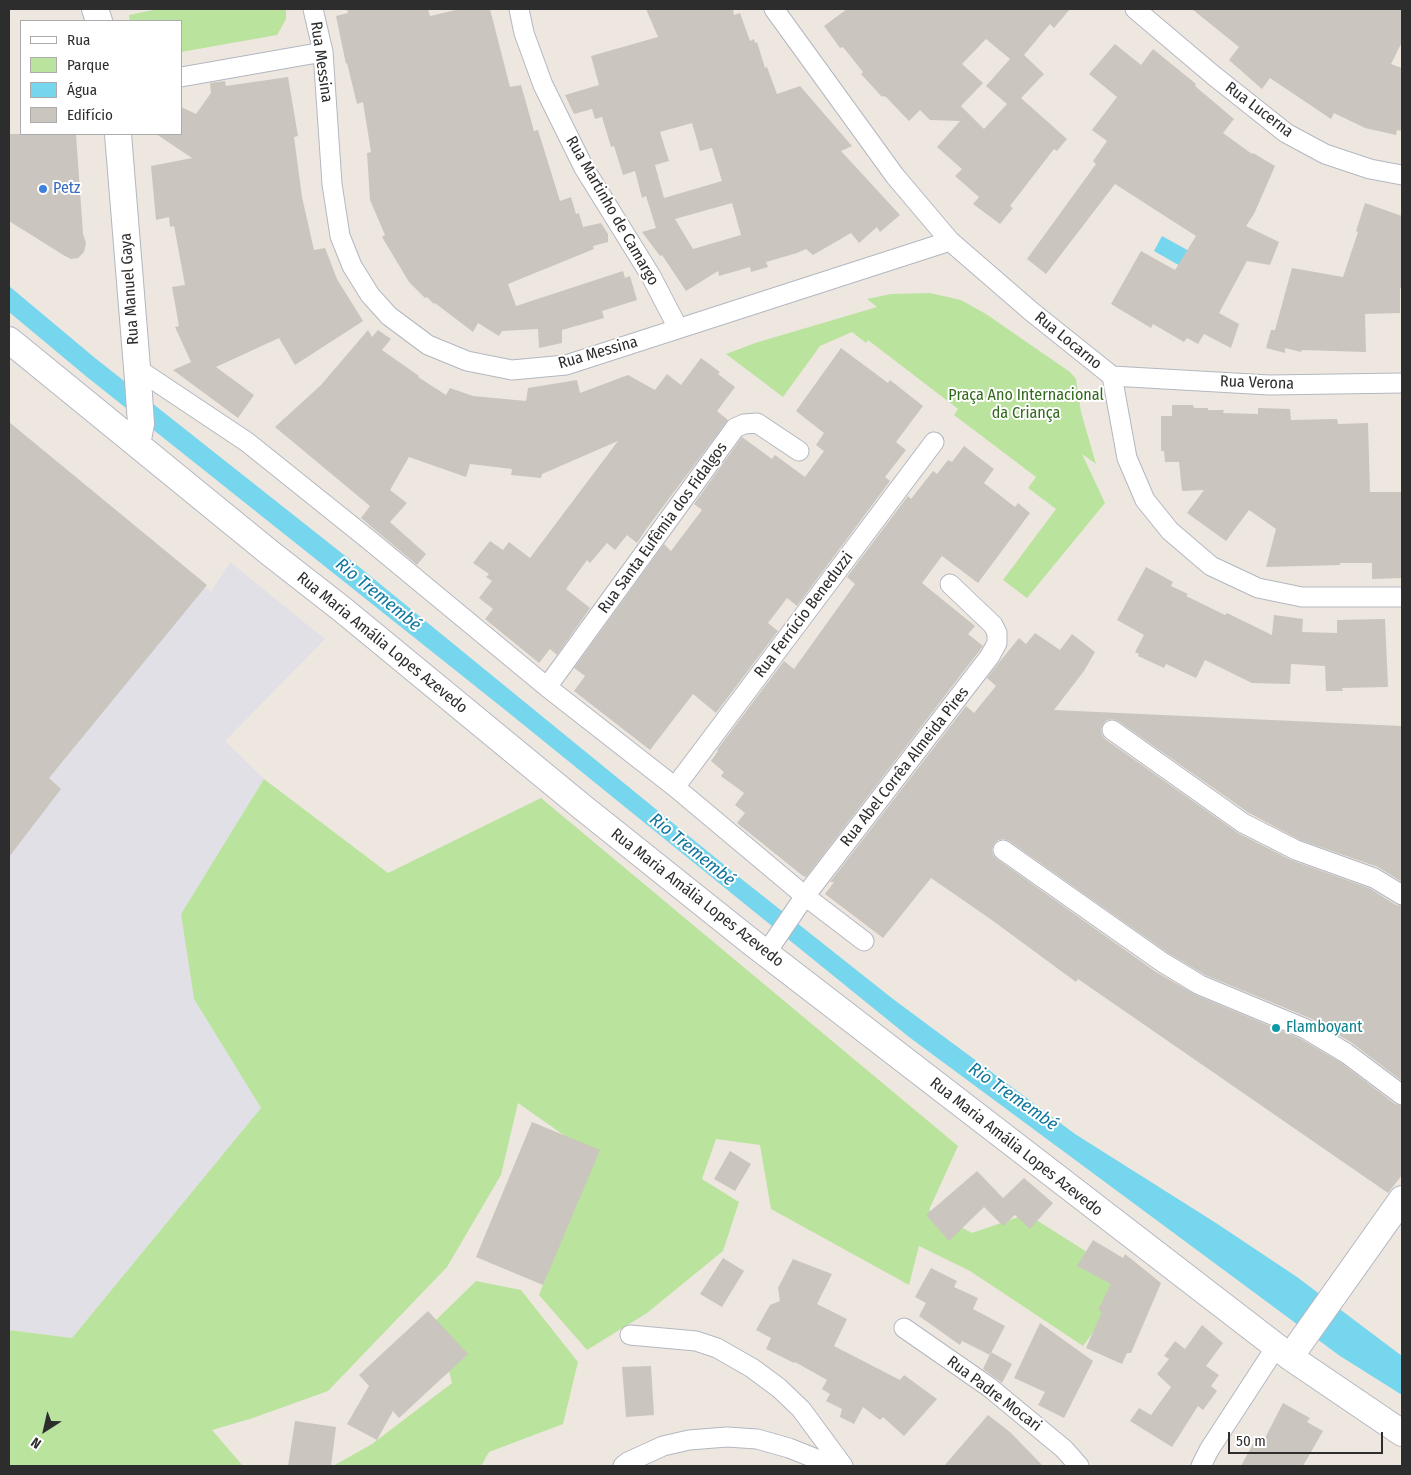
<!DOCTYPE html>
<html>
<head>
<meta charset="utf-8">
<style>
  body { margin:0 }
  #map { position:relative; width:1411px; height:1475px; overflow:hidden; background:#eee7e0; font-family:"Fira Sans Condensed",sans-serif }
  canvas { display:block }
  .frame { position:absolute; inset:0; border:10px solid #2d2d2d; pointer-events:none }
  .legend { position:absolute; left:20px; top:20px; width:162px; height:115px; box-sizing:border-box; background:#fff; border:1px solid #ababab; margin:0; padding:6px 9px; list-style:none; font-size:15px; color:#2d2d2d }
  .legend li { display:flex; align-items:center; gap:10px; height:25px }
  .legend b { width:25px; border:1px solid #ababab }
  .north { position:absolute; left:20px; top:1405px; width:50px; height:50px; -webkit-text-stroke:4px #fff; paint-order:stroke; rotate:215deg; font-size:14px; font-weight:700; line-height:20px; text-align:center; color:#2d2d2d }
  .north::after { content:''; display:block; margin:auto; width:18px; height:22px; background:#2d2d2d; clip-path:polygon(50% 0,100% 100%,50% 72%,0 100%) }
  .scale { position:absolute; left:1228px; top:1432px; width:155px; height:22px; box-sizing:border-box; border:2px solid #2d2d2d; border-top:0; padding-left:6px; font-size:15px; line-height:18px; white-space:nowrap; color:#2d2d2d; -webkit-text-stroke:4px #fff; paint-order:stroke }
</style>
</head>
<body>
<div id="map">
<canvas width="1411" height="1475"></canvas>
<div class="frame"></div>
<ul class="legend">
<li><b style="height:6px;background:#fff"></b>Rua</li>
<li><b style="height:14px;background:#bae39e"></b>Parque</li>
<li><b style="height:14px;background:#75d6ed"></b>Água</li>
<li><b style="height:14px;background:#cac5be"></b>Edifício</li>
</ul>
<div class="north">N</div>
<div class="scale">50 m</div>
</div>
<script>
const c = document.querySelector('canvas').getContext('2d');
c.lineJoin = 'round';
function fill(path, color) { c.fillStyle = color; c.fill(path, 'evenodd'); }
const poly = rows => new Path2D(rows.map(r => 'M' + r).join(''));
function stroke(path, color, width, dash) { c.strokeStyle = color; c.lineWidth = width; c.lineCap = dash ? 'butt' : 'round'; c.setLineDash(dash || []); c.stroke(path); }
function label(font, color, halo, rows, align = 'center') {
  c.font = font + ' "Fira Sans Condensed",sans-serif'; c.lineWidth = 4; c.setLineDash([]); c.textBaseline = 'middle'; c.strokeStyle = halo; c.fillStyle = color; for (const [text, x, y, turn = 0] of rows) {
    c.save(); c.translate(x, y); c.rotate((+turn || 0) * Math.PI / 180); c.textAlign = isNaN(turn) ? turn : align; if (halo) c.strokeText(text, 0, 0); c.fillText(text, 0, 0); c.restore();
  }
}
fill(poly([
  [9,424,211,592,230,562,325,639,225,741,264,779,181,914,194,999,261,1108,72,1338,9,1330]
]), '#e1e0e7');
fill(poly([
  [158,9,286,9,286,19,277,35,181,52,181,21,130,21,129,15],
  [930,293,961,300,986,314,1070,372,1076,379,1081,412,1096,464,1082,454,1105,503,1027,598,1003,580,1056,509,1028,488,1036,477,954,415,958,409,868,340,866,343,852,332,820,346,783,397,726,354,755,343,877,307,867,299,891,294],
  [264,779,388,873,541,798,958,1146,929,1210,972,1233,1027,1214,1131,1280,1083,1346,970,1271,919,1246,909,1285,771,1209,760,1145,716,1139,702,1179,739,1202,723,1251,647,1313,587,1350,539,1295,592,1155,518,1103,501,1175,447,1267,328,1391,253,1418,212,1430,243,1466,9,1466,9,1330,72,1338,261,1108,194,999,181,914],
  [476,1281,521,1290,578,1362,563,1424,489,1452,481,1466,333,1466,372,1444,452,1383,436,1320]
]), '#bae39e');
fill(poly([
  [1162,236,1191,252,1182,267,1154,251],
  [9,286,95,358,358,566,739,877,893,999,1075,1134,1216,1223,1297,1277,1402,1356,1402,1395,1340,1356,909,1037,504,709,87,377,9,312]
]), '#75d6ed');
fill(poly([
  [347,9,428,9,430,16,460,9,490,9,510,87,521,85,534,131,538,130,560,201,571,197,576,214,579,213,583,227,601,223,608,234,608,242,593,246,594,249,508,284,516,306,623,271,625,278,630,276,637,300,602,311,604,318,562,330,562,343,539,348,538,329,502,331,499,336,478,323,473,332,435,303,434,304,427,297,425,298,409,282,382,237,385,235,370,200,367,153,371,152,363,102,357,104,347,63,346,64,336,16,348,13],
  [646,9,733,9,734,15,740,13,750,41,754,39,755,43,757,42,765,68,767,67,777,94,800,86,852,146,841,151,900,215,880,232,877,227,859,243,851,233,813,255,806,249,797,253,766,262,768,267,751,272,750,267,719,276,718,271,686,291,662,255,660,256,642,232,656,228,646,196,642,198,635,171,623,175,614,146,611,147,602,117,595,119,592,109,574,114,565,95,599,85,591,56,658,37],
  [692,123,700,151,712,148,722,181,664,198,655,165,669,161,660,132],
  [732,203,741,235,693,249,675,219],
  [847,9,1070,9,1054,28,1050,24,1024,55,1044,74,1021,98,1067,139,1057,151,1054,149,1010,206,1013,208,1000,224,973,204,979,197,955,176,962,169,937,147,960,121,930,120,920,110,909,121,886,97,883,96,882,97,861,74,863,72,843,47,840,48,824,26],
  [986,39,1010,59,986,86,1007,104,984,129,961,106,983,83,962,64],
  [1192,9,1402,9,1402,42,1391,64,1402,68,1402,131,1397,130,1396,135,1365,128,1334,113,1331,119,1270,78,1262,89,1229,60,1239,47],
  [1115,44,1141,65,1153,49,1196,84,1195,86,1234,119,1223,133,1252,154,1253,153,1275,166,1254,214,1246,226,1279,242,1270,265,1247,261,1219,313,1239,324,1231,348,1204,334,1198,344,1187,338,1184,342,1153,324,1151,328,1111,304,1141,251,1175,270,1196,236,1115,184,1046,274,1027,259,1096,164,1093,161,1107,141,1092,130,1117,97,1089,74],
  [288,77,298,136,294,137,302,197,314,250,325,248,337,279,363,321,295,365,279,338,216,367,254,395,238,418,173,370,191,362,175,327,179,326,172,287,185,285,174,226,170,227,169,217,156,220,151,166,192,158,156,134,181,134,181,107,196,114,211,93,210,83,225,81,226,86],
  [9,134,76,134,83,234,86,243,84,252,78,258,71,259,65,256,9,221],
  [1365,203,1402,216,1402,288,1400,288,1400,313,1365,314,1366,352,1302,350,1301,352,1285,348,1285,353,1266,348,1271,330,1275,330,1292,268,1343,277,1358,232,1356,231],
  [368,330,372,337,378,330,391,339,382,350,419,376,418,377,446,395,450,388,473,396,526,401,528,388,577,380,580,393,628,375,655,390,667,374,681,385,701,358,720,372,718,374,735,387,717,411,728,420,647,528,637,543,627,535,615,550,607,543,590,563,587,560,566,589,590,608,557,655,550,649,539,663,485,619,493,609,479,598,492,581,486,577,489,574,473,563,490,541,503,550,509,542,530,558,618,441,542,474,541,478,511,475,512,469,470,464,466,477,409,457,390,490,407,503,390,522,426,554,417,565,361,518,370,506,275,427,321,385],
  [841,348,888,383,890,380,923,406,896,442,906,450,885,477,890,481,797,606,787,598,768,623,778,631,716,713,693,694,650,750,574,691,585,676,574,668,664,544,671,551,702,510,694,504,742,437,772,459,775,455,805,477,824,451,816,445,824,433,796,411],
  [1172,405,1193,405,1194,408,1208,408,1208,410,1224,410,1223,413,1258,414,1258,408,1290,409,1291,420,1337,419,1338,424,1368,423,1370,492,1402,492,1402,578,1372,579,1372,563,1340,563,1340,565,1266,567,1276,529,1249,510,1226,541,1187,513,1204,490,1182,491,1179,462,1165,462,1164,451,1161,451,1161,416,1172,416],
  [9,422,207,585,49,778,61,789,9,857],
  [964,446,994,469,984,483,1015,507,1018,503,1030,513,978,583,942,556,922,583,975,626,968,634,983,646,806,877,803,876,737,823,745,813,735,805,744,793,721,776,724,772,711,761,718,751,717,750,784,661,794,669,855,584,847,577,908,496,911,499,933,471,937,474,948,460,952,462],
  [1146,567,1173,582,1171,586,1188,594,1186,596,1225,615,1227,613,1272,635,1274,615,1303,619,1302,632,1337,633,1337,620,1385,619,1388,687,1342,688,1343,691,1326,691,1325,666,1291,664,1290,684,1252,683,1205,660,1196,678,1166,664,1164,668,1138,656,1139,654,1135,652,1144,635,1117,620],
  [1035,633,1060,650,1072,634,1095,652,1084,671,1054,710,1402,726,1402,882,1378,867,1300,840,1249,813,1118,721,1113,719,1107,720,1103,724,1101,729,1102,735,1105,739,1238,833,1291,860,1369,888,1396,905,1402,906,1402,1081,1352,1043,1312,1019,1205,975,1168,953,1009,841,1004,839,998,840,994,844,992,849,993,855,997,859,1156,972,1196,995,1301,1039,1340,1062,1395,1104,1402,1106,1402,1175,1388,1193,1078,979,1076,982,989,918,931,878,883,938,825,894,834,882,830,882,966,706,974,713,996,686,987,678,1001,660,1019,638,1026,644],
  [532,1122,600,1150,543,1285,476,1257],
  [730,1151,751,1164,735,1191,714,1179],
  [977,1171,1003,1198,1024,1178,1053,1203,1030,1229,1015,1215,1003,1226,984,1207,949,1241,926,1215],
  [1093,1240,1123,1258,1125,1254,1161,1283,1131,1353,1127,1353,1122,1364,1086,1348,1102,1312,1098,1310,1111,1284,1077,1266],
  [723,1258,744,1271,722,1307,700,1294],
  [793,1259,832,1274,817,1304,847,1319,834,1346,900,1380,904,1375,937,1399,904,1436,883,1417,880,1420,863,1407,854,1424,840,1417,842,1409,826,1401,830,1394,822,1389,827,1380,795,1362,794,1363,766,1349,771,1338,756,1330,770,1305,780,1301,778,1288],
  [931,1268,957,1281,954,1287,978,1298,973,1309,1005,1326,990,1355,962,1341,960,1345,919,1316,926,1303,915,1297],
  [428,1311,468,1354,399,1418,393,1411,377,1440,347,1424,369,1386,359,1375],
  [1040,1323,1093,1361,1064,1418,1038,1405,1045,1392,1014,1378],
  [1202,1325,1223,1343,1206,1366,1219,1375,1211,1386,1217,1391,1203,1410,1198,1406,1172,1447,1130,1421,1139,1408,1151,1415,1171,1387,1157,1374,1169,1359,1164,1356,1175,1341,1185,1349],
  [991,1352,1012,1364,1002,1383,983,1369],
  [651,1366,654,1415,626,1417,622,1367],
  [1283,1403,1310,1418,1307,1422,1323,1431,1303,1466,1241,1466,1254,1442,1261,1446],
  [988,1415,1010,1432,1043,1466,944,1466],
  [295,1421,336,1427,331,1466,288,1466]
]), '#cac5be');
const street = poly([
  [313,9,323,52,332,184,340,236,352,266,370,295,389,316,428,345,467,361,512,370,566,365,950,241],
  [519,9,524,33,543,85,584,168,651,276,678,328],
  [774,9,895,176,950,241,1032,312,1112,376,1127,458,1145,500,1170,531,1211,566,1258,588,1302,597,1402,597],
  [1135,9,1213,75,1286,133,1325,154,1370,169,1402,175],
  [181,77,323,52],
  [136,368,247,442,368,539,547,687,675,787,805,896,864,941],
  [1112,376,1269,385,1402,383],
  [547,687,735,428,744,424,757,423,799,451],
  [1112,730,1243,823,1296,850,1374,878,1402,895],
  [675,787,934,442],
  [1003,850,1162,962,1200,985,1306,1029,1346,1053,1402,1095],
  [766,953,805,896,990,656,997,643,997,633,993,625,950,584],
  [904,1328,989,1387,1064,1449,1079,1466],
  [630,1335,696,1341,717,1348,752,1368,779,1388,801,1409,843,1466],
  [623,1466,628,1462,663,1446,689,1440,727,1437,757,1439,789,1448,834,1466],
  [1201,1466,1209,1450,1276,1347]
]);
const secondary = poly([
  [95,9,99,21],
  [118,134,138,380,141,424,137,444],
  [9,340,270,553,343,610,581,806,750,941,1290,1357,1402,1433],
  [1290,1357,1402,1199]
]);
stroke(street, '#b3b7c0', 21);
stroke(secondary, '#b3b7c0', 28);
stroke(street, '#fff', 19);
stroke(secondary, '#fff', 26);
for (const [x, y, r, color] of [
  [43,189,5,"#3f7fe0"],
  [1276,1028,5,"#0f9aa8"]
]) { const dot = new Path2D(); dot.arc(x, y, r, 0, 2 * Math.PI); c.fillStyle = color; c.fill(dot); stroke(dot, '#fff', 2); }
label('16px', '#2d2d2d', '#fff', [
  ["Rua Messina",321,62,82],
  ["Rua Lucerna",1259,110,37],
  ["Rua Martinho de Camargo",612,211,60],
  ["Rua Manuel Gaya",130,289,-94],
  ["Rua Locarno",1068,341,39],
  ["Rua Messina",598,353,-16],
  ["Rua Verona",1257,383,2],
  ["Rua Santa Eufêmia dos Fidalgos",663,528,-54],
  ["Rua Ferrúcio Beneduzzi",804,615,-53],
  ["Rua Maria Amália Lopes Azevedo",382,643,39],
  ["Rua Abel Corrêa Almeida Pires",905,767,-52],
  ["Rua Maria Amália Lopes Azevedo",697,898,38],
  ["Rua Maria Amália Lopes Azevedo",1016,1147,38],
  ["Rua Padre Mocari",994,1394,37]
]);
label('16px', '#366cbe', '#fff', [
  ["Petz",53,189]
], 'left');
label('16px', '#326a1c', '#fff', [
  ["Praça Ano Internacional",1026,396],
  ["da Criança",1026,414]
]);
label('16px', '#0d838f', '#fff', [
  ["Flamboyant",1286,1028]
], 'left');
label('italic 18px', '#10779e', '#fff', [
  ["Rio Tremembé",378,595,39],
  ["Rio Tremembé",692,850,39],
  ["Rio Tremembé",1013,1097,35]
]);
</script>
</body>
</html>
